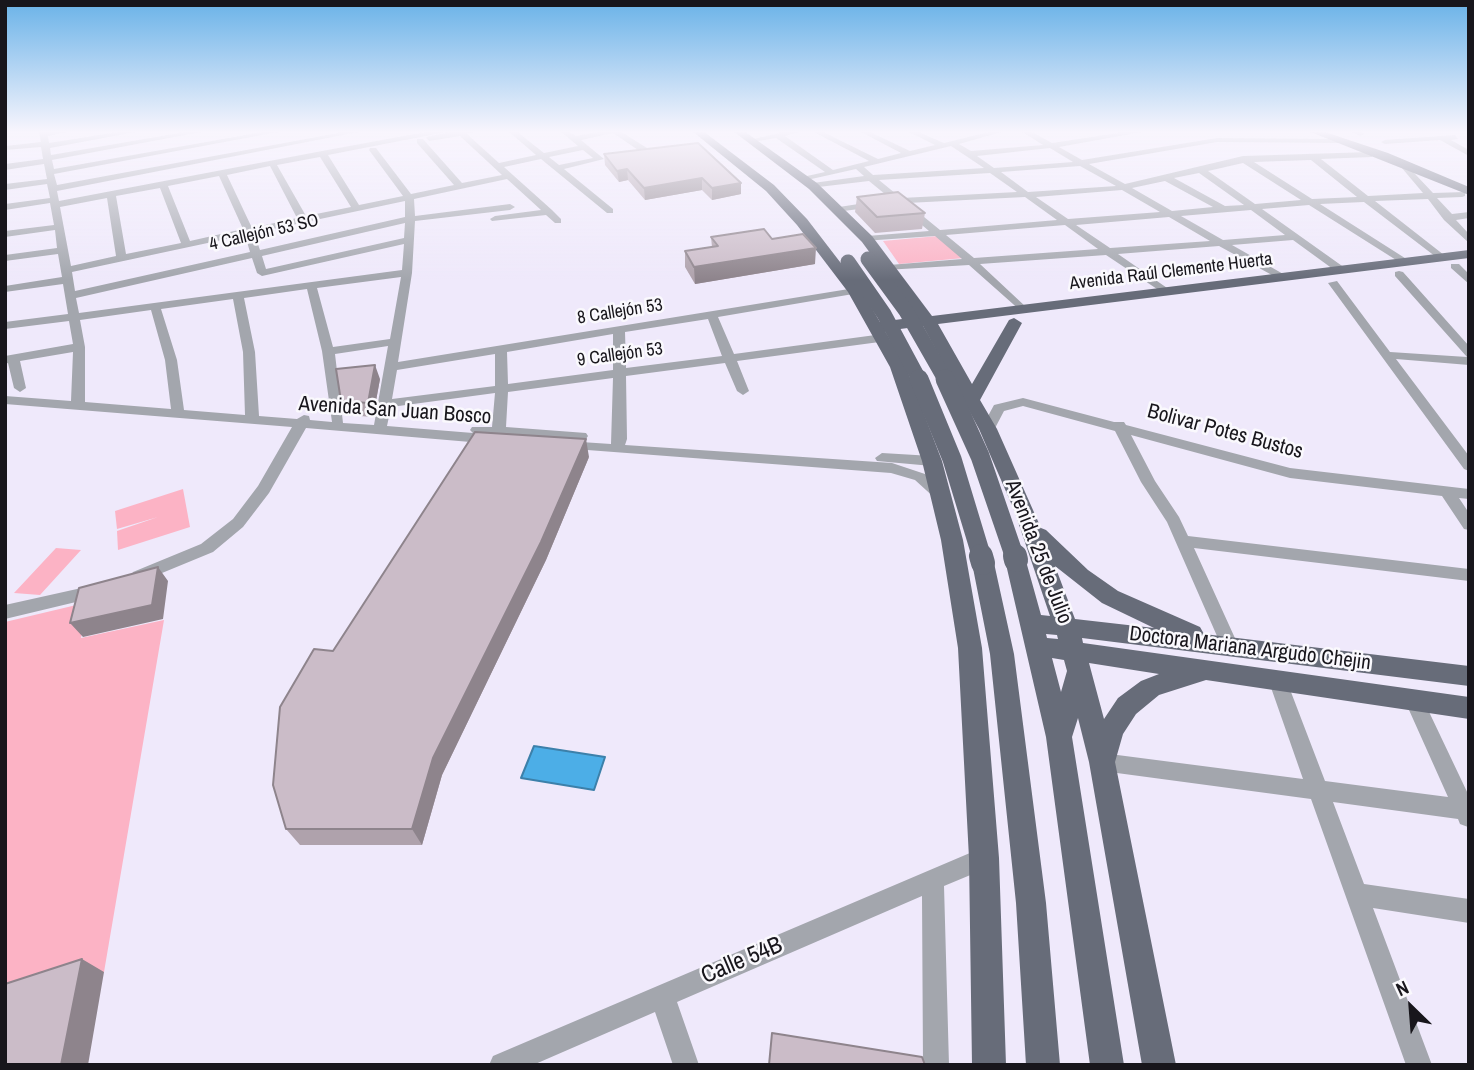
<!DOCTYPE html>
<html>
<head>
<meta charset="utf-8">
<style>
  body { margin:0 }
  #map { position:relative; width:1474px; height:1070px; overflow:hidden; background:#efe9fb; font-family:"Archivo Narrow",sans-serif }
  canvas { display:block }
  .frame { position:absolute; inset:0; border:7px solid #18161c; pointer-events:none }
  .north { position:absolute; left:1376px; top:972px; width:70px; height:70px; -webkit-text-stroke:5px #faf9fd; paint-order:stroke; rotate:335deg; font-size:19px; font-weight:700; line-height:28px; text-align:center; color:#18161c }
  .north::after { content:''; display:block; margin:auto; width:24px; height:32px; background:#18161c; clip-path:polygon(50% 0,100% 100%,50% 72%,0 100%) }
</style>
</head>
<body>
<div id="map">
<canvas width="1474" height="1070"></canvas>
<div class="frame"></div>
<div class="north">N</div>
</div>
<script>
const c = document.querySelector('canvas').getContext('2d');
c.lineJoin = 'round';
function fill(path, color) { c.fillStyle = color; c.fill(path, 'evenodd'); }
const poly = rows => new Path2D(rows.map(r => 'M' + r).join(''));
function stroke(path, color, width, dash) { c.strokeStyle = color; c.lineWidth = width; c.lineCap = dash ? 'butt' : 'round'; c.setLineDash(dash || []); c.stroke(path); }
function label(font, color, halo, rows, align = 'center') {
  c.font = font + ' "Archivo Narrow",sans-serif'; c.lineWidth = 5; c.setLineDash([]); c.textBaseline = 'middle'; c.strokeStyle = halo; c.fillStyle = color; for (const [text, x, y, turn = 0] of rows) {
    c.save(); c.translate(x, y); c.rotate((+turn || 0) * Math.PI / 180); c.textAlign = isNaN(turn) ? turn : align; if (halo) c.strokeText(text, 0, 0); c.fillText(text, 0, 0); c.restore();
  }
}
fill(poly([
  [938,236,964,258,899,264,883,241],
  [183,489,190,527,118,550,117,531,158,517,117,529,115,511],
  [56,548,81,550,40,595,14,593],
  [89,602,81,638,164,620,104,972,5,1005,5,622]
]), '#fcb3c5');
const water = poly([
  [534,746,605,757,594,790,521,778,534,746]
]);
fill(water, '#4caee7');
stroke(water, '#3c80aa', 2);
fill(poly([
  [39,131,70,131,48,136,49,143,125,131,141,131,50,148,51,155,191,131,206,131,52,160,54,169,268,131,283,131,54,174,57,185,349,131,363,131,57,191,59,201,322,151,431,131,445,131,441,133,328,155,359,205,403,196,369,150,370,148,376,148,411,194,454,185,417,143,417,139,423,139,462,183,502,175,460,136,429,141,426,137,455,131,476,131,467,134,499,163,536,155,508,131,516,131,544,153,578,146,560,131,568,131,576,136,604,131,620,131,647,148,647,152,641,152,613,133,581,140,604,159,564,169,613,209,613,213,607,213,541,159,504,167,552,210,561,219,561,223,555,223,546,215,492,221,490,219,495,216,541,210,507,179,414,199,415,216,510,204,515,207,510,210,415,221,412,273,398,362,855,288,859,289,859,293,718,317,734,354,883,334,889,338,887,341,737,361,749,391,743,395,737,391,725,363,626,376,627,439,625,445,892,463,925,474,949,496,947,500,937,500,915,480,891,473,561,448,559,445,566,441,611,444,613,378,508,392,506,427,586,433,588,436,586,439,581,440,503,436,499,443,494,444,306,428,269,493,243,527,213,552,145,580,133,580,131,576,133,572,201,544,233,519,258,486,292,427,5,404,5,396,71,401,73,352,20,361,26,388,20,392,14,388,8,363,5,364,5,356,73,344,69,321,5,329,5,322,68,314,63,284,5,292,5,286,62,277,58,254,5,261,5,255,57,248,55,230,5,237,5,231,54,225,50,203,5,210,5,204,50,198,47,184,5,190,5,184,47,179,44,164,5,170,5,164,43,159,41,147,5,150,5,146,41,142,39,131],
  [583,150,593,158,559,165,549,157,583,150],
  [320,157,351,207,306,216,277,165,320,157],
  [270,166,297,218,252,228,227,175,270,166],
  [219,176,243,229,190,241,168,186,219,176],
  [160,188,181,243,126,254,116,196,160,188],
  [107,198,116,256,71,266,60,207,107,198],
  [405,201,405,217,260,250,254,233,405,201],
  [405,223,404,238,266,269,262,256,405,223],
  [245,235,250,252,75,291,72,272,245,235],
  [404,244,402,270,79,313,76,298,252,258,257,273,262,276,404,244],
  [401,277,390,339,333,347,317,288,401,277],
  [307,289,322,351,332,422,310,420,309,416,304,415,297,419,259,416,255,352,244,298,307,289],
  [233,299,243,352,245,415,184,410,177,360,161,309,233,299],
  [151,310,165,360,171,409,85,402,85,347,80,320,151,310],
  [708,319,722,356,626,368,625,332,708,319],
  [613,334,613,370,508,384,507,352,613,334],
  [388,346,374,425,343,423,335,354,388,346],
  [495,354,495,386,392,399,397,370,495,354],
  [495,393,492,427,472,427,470,430,473,433,387,426,391,407,495,393],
  [788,131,801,131,785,136,833,170,869,161,812,131,821,131,878,159,901,153,859,131,868,131,910,151,935,145,907,131,916,131,944,143,993,131,1005,131,959,144,971,151,1043,145,1021,131,1030,131,1052,143,1131,131,1147,131,1059,147,1082,160,1217,138,1345,139,1348,143,1217,142,1089,164,1125,184,1243,156,1369,152,1373,155,1372,157,1321,159,1368,196,1423,193,1396,161,1400,158,1433,193,1465,192,1465,196,1462,197,1437,198,1452,214,1469,212,1469,218,1456,220,1469,234,1469,243,1444,220,1428,199,1375,201,1444,255,1445,257,1440,260,1364,202,1320,204,1408,260,1409,262,1404,265,1309,205,1262,209,1345,268,1345,272,1337,272,1293,240,1232,245,1285,275,1286,277,1281,280,1219,246,1118,254,1170,290,1170,294,1166,295,1106,255,980,264,1026,307,1026,311,1022,312,969,265,885,270,885,266,889,265,962,259,935,236,863,241,863,237,867,236,929,231,897,204,836,212,834,210,839,207,891,199,869,181,810,188,809,186,813,183,864,176,856,169,807,180,807,176,825,172,776,138,753,142,749,140,788,131],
  [951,146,984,168,873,175,864,167,951,146],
  [1050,148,1073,162,994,168,977,156,1050,148],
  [1311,160,1357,197,1312,199,1254,162,1311,160],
  [1243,163,1301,200,1255,204,1208,171,1243,163],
  [1080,166,1116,186,1028,192,1001,172,1080,166],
  [990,173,1017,192,901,198,879,180,990,173],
  [1199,173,1244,205,1225,206,1174,178,1199,173],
  [1165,181,1213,207,1172,211,1132,188,1165,181],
  [1122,190,1160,212,1068,219,1036,197,1122,190],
  [1025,197,1057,220,940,230,907,203,1025,197],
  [1251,210,1285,235,1223,240,1181,216,1251,210],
  [1169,217,1210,241,1110,248,1076,225,1169,217],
  [1065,225,1098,249,974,258,946,235,1065,225],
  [1350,131,1359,131,1364,134,1360,136,1350,131],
  [1455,135,1458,139,1451,140,1469,150,1469,156,1440,140,1385,144,1381,142,1385,140,1455,135],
  [1451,264,1459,264,1469,274,1469,284,1451,268,1451,264],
  [1399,271,1403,272,1469,346,1469,365,1396,359,1469,456,1469,471,1464,469,1328,283,1337,281,1390,352,1467,357,1395,276,1395,272,1399,271],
  [1023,398,1114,422,1124,422,1126,425,1290,468,1469,489,1469,499,1459,498,1469,513,1469,530,1464,529,1442,496,1290,478,1131,435,1155,481,1179,517,1188,536,1469,569,1469,581,1194,548,1239,647,1236,652,1230,654,1224,652,1167,522,1141,482,1115,431,1023,406,1004,411,993,432,983,432,981,429,994,405,1023,398],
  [882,453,932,456,939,461,932,466,877,461,875,458,882,453],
  [95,585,101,586,103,591,101,596,5,619,5,605,95,585],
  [1277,671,1284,674,1286,679,1325,781,1448,797,1405,701,1407,695,1414,693,1421,695,1469,796,1468,827,1460,824,1458,819,1333,802,1364,884,1469,899,1469,923,1373,908,1432,1065,1406,1065,1311,799,1102,771,1095,768,1092,762,1095,756,1102,753,1303,779,1268,679,1270,674,1277,671],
  [984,847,992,850,995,858,992,866,944,886,949,1065,923,1065,922,896,677,1002,699,1065,673,1065,655,1012,533,1065,489,1065,493,1056,984,847]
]), '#a3a6ad');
fill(poly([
  [692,131,703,131,774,185,807,219,860,288,880,322,917,317,862,242,809,189,733,131,744,131,817,183,872,236,932,316,1469,250,1469,258,938,324,972,384,1009,320,1014,318,1022,323,980,400,997,429,1041,528,1046,530,1088,570,1118,591,1200,627,1204,634,1469,666,1469,686,1082,638,1083,643,1469,697,1469,719,1206,680,1159,695,1136,714,1123,734,1115,762,1176,1065,1142,1065,1089,762,1078,718,1072,737,1124,1065,1090,1065,1046,737,1005,560,1008,554,1016,552,1024,554,1041,615,1050,616,1014,510,979,429,923,326,885,331,906,367,942,461,963,540,982,648,999,858,1006,1065,972,1065,969,858,958,648,941,540,922,461,890,367,848,292,797,225,766,191,692,131],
  [1055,566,1102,603,1154,628,1075,619,1055,566],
  [1046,634,1057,635,1058,639,1047,638,1046,634],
  [1052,658,1064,660,1067,671,1061,692,1052,658],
  [1089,663,1159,674,1141,681,1118,698,1104,719,1089,663],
  [1308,131,1322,131,1388,153,1469,187,1469,195,1308,131],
  [983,555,991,557,994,563,1014,654,1046,903,1060,1065,1026,1065,1016,903,990,654,972,563,975,557,983,555]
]), '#676c79');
stroke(poly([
  [868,259,906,311,946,381],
  [848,262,884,314,920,381]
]), '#676c79', 15);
stroke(poly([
  [919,379,952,459,982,558],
  [945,379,980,456,1015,558]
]), '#676c79', 19);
stroke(poly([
  [981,556,983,563],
  [1015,556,1016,560]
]), '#676c79', 24);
fill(poly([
  [698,143,741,194,712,200,702,190,645,200,628,180,619,182,605,165,604,154],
  [857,197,925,213,922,229,875,233,855,212],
  [711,237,772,239,815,264,695,284,685,267,685,251,712,247],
  [380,379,373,417,347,415,341,401],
  [589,457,546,560,442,775,422,845,300,845,286,829]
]), '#afa2ac');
fill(poly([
  [627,169,628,180,619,182,617,171],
  [702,178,702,190,645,200,644,188],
  [741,183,741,194,712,200,712,188],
  [816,248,815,264,695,284,694,267],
  [375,365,380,379,373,417,368,403],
  [586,439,589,457,546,560,442,775,422,845,412,829,433,758],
  [158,567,168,581,163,619,83,637,70,623],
  [82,959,104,972,88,1065,61,1065]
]), '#8e848c');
const building = poly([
  [698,143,741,183,712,188,702,178,644,188,627,169,617,171,604,154,698,143],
  [898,192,925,213,877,217,857,197,898,192],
  [764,229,772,239,803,234,816,248,694,267,685,251,718,246,711,237,764,229],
  [375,365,368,403,341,401,336,369,375,365],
  [475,432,586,439,541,542,433,758,412,829,286,829,273,785,280,707,314,649,333,651,475,432],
  [158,567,152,605,70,623,79,588,158,567],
  [82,959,61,1065,5,1065,5,984,82,959],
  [772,1033,922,1057,925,1065,769,1065,772,1033]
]);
fill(building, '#cbbcc8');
stroke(building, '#8e848c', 2);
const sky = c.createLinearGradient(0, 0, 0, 280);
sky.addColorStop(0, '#69b2e8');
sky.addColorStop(0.47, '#f8f5fd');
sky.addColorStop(1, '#f8f5fd00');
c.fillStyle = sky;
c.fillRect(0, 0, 1474, 280);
label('18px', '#18161c', '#faf9fd', [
  ["4 Callejón 53 SO",264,233,-13],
  ["Avenida Raúl Clemente Huerta",1171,272,-7],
  ["8 Callejón 53",620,312,-9],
  ["9 Callejón 53",620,355,-8]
]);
label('21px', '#18161c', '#faf9fd', [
  ["Avenida San Juan Bosco",395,411,4],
  ["Bolivar Potes Bustos",1225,432,15],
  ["Avenida 25 de Julio",1038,552,69],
  ["Doctora Mariana Argudo Chejin",1250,649,7]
]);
label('24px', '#18161c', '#faf9fd', [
  ["Calle 54B",742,961,-23]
]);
</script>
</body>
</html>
